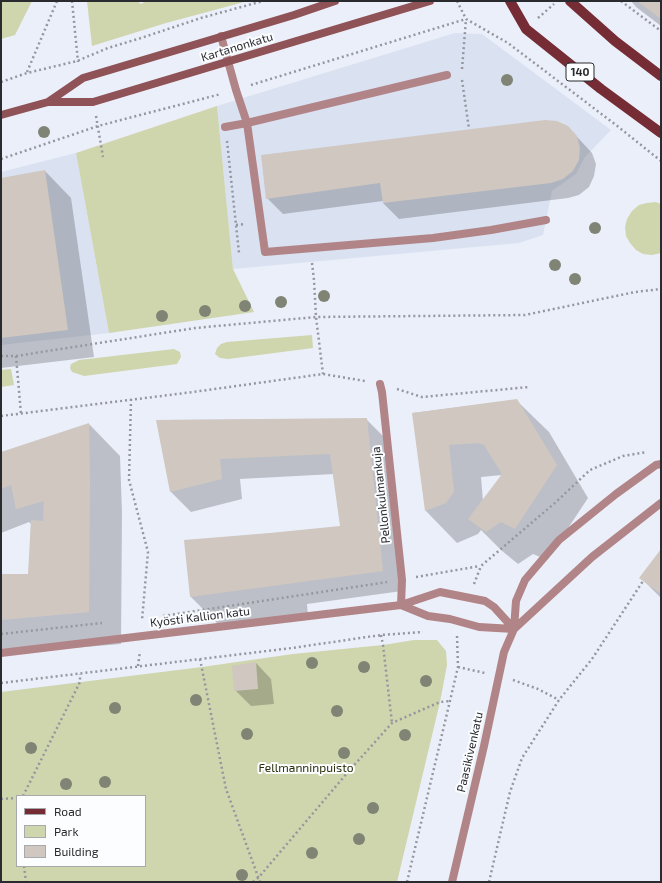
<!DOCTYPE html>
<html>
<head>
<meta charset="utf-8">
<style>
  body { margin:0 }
  #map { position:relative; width:662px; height:883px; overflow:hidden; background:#ebeff9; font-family:"Exo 2",sans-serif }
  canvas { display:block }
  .frame { position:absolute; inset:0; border:2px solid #2a2b2f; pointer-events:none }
  .legend { position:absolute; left:16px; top:795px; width:130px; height:72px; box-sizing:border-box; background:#fcfdff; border:1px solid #a8a9ac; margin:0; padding:5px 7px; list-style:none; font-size:12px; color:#2a2b2f }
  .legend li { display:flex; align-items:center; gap:8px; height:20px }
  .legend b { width:20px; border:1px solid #a8a9ac }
</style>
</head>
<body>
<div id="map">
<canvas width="662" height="883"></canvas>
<div class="frame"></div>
<ul class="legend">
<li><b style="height:5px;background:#752c34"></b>Road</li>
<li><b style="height:11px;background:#cfd5ad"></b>Park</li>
<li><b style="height:11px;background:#cfc7c0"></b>Building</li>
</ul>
</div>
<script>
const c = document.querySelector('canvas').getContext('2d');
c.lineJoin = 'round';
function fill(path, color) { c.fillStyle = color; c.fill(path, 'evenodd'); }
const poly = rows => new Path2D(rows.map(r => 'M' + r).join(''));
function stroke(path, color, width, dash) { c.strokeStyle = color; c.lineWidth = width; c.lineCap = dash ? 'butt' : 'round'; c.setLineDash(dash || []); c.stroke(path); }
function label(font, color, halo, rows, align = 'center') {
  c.font = font + ' "Exo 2",sans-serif'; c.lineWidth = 4; c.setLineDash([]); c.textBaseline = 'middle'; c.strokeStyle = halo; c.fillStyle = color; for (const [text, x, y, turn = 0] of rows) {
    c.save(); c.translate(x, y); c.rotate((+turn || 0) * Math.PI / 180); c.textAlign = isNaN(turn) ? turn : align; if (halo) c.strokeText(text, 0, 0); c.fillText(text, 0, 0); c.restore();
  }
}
fill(poly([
  [455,33,482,34,611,130,585,157,576,174,552,191,543,235,519,243,233,269,217,106],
  [76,153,109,333,1,345,1,172]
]), '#dae1f1');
fill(poly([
  [1,1,32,1,15,35,1,39],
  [87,1,137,1,141,4,146,1,248,1,166,23,92,46],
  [217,106,233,269,254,312,109,333,76,153],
  [656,202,661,204,661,253,652,255,643,254,636,250,630,243,626,236,625,227,627,219,632,211,639,205,647,203],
  [312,335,313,348,228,359,220,358,215,354,217,348,221,344,227,342],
  [174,349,180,352,181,357,177,364,84,376,72,372,70,368,71,364,79,360],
  [11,369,14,385,1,387,1,370],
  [414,640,437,640,446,651,447,665,440,702,397,882,1,882,1,692,202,667,293,654,383,645],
  [17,796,145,796,145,866,17,866]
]), '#cfd5ad');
fill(poly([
  [631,1,661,1,661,26,636,7],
  [568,127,592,153,596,164,594,176,589,187,579,195,568,198,399,219,383,203,383,201,283,214,267,198],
  [45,171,71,198,94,357,1,368,1,179],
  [516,400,549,432,588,498,547,560,533,554,518,564,501,550,481,530,478,534,457,543,426,511,413,413],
  [502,475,483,501,481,477],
  [366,419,386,439,402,591,307,604,308,617,223,629,191,597,185,541,341,527,334,474,240,479,242,499,191,512,171,492,157,420],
  [89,424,120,456,122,513,121,644,1,654,1,575,29,575,31,524,29,522,1,533,1,453],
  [661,551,661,598,641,578],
  [256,663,271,679,274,704,251,706,235,690]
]), '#0003');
fill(poly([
  [637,1,661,1,661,19],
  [545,120,557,121,568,126,577,136,580,148,579,160,573,171,563,179,551,183,383,203,380,183,266,199,261,155],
  [45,170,68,330,1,338,1,178],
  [517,399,557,465,515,529,501,522,486,532,468,519,502,474,484,445,478,443,449,445,454,492,446,503,425,511,412,413],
  [367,418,383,571,190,597,184,540,270,533,340,526,330,454,220,459,222,479,170,492,156,420],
  [89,423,90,480,89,612,1,620,1,574,28,574,31,520,43,521,44,501,16,509,11,485,1,489,1,452],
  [661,549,661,594,639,578],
  [256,662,258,689,234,691,232,666]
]), '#cfc7c0');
stroke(poly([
  [72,1,78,62],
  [457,1,466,19,508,43,616,125,661,161],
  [621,1,661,31],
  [538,18,554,4],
  [462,69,466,19],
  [27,72,57,1],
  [462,80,469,129],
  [1,82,27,73,77,61,108,48,141,38,201,18,263,1],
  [251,85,466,19],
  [96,116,103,157],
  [227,141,239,253],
  [1,159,98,126,221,94],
  [236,225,245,224],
  [312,263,314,280,316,317,323,374],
  [1,356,16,356,195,328,316,317,525,315,635,292,661,289],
  [16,356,21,414],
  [397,389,422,397,529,387],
  [131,399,129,480,148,552,142,620],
  [1,416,193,392,323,374,365,381],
  [416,577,480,566],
  [474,584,481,566,556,502,590,470,623,456,647,452],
  [163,616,387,582],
  [1,634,102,623],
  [381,635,383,645,392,723],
  [200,659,226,789,260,882],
  [138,666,140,651],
  [458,667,485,673],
  [513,680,538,689,559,700],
  [1,683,292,648,381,635,423,632],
  [23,796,80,682,80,674],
  [1,799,17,798],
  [24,866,26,882],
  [253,882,259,877,348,772,392,723,440,702,450,701],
  [407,882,458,667,457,636],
  [489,882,510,792,522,758,559,700,592,659,643,581]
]), '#94979e', 2.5, [2, 3]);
stroke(poly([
  [221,36,236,90,247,123,265,252,433,238,491,230,546,220],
  [225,127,247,123,447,75]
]), '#b18587', 8);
stroke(poly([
  [380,384,382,392,402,580,401,605],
  [401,605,428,616,450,619,479,627,514,629],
  [514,629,592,557,661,503],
  [1,653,401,605,440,592,485,601,494,607,514,629],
  [452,882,484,746,504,652,514,629,516,601,525,580,559,540,616,494,656,465,661,464]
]), '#b18587', 8);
stroke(poly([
  [48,102,83,78,294,15,335,1],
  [1,115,48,102,93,102,430,1]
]), '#8f5256', 8);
stroke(poly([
  [510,1,526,29,601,89,661,133],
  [570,1,615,41,661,76]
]), '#752c34', 10);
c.fillStyle = '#808474';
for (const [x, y] of [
  [507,80],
  [44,132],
  [595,228],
  [555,265],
  [575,279],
  [324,296],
  [281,302],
  [245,306],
  [205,311],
  [162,316],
  [312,663],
  [364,667],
  [426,681],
  [196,700],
  [115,708],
  [337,711],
  [247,734],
  [405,735],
  [31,748],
  [344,753],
  [105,782],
  [66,784],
  [373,808],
  [359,839],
  [312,853],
  [242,875]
]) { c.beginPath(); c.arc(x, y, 6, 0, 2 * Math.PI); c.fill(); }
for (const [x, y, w] of [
  [580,72,28]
]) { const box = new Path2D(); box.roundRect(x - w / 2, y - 9, w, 18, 3); c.fillStyle = '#fcfdff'; c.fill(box); stroke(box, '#2a2b2f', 1); }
label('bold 11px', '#2a2b2f', null, [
  ["140",580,72]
]);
label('12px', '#2a2b2f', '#fcfdff', [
  ["Kartanonkatu",237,47,-17],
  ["Pellonkulmankuja",381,495,-96],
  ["Kyösti Kallion katu",200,617,-7],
  ["Paasikivenkatu",470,752,-77]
]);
label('12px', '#292d08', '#fcfdff', [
  ["Fellmanninpuisto",306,768]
]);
</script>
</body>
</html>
